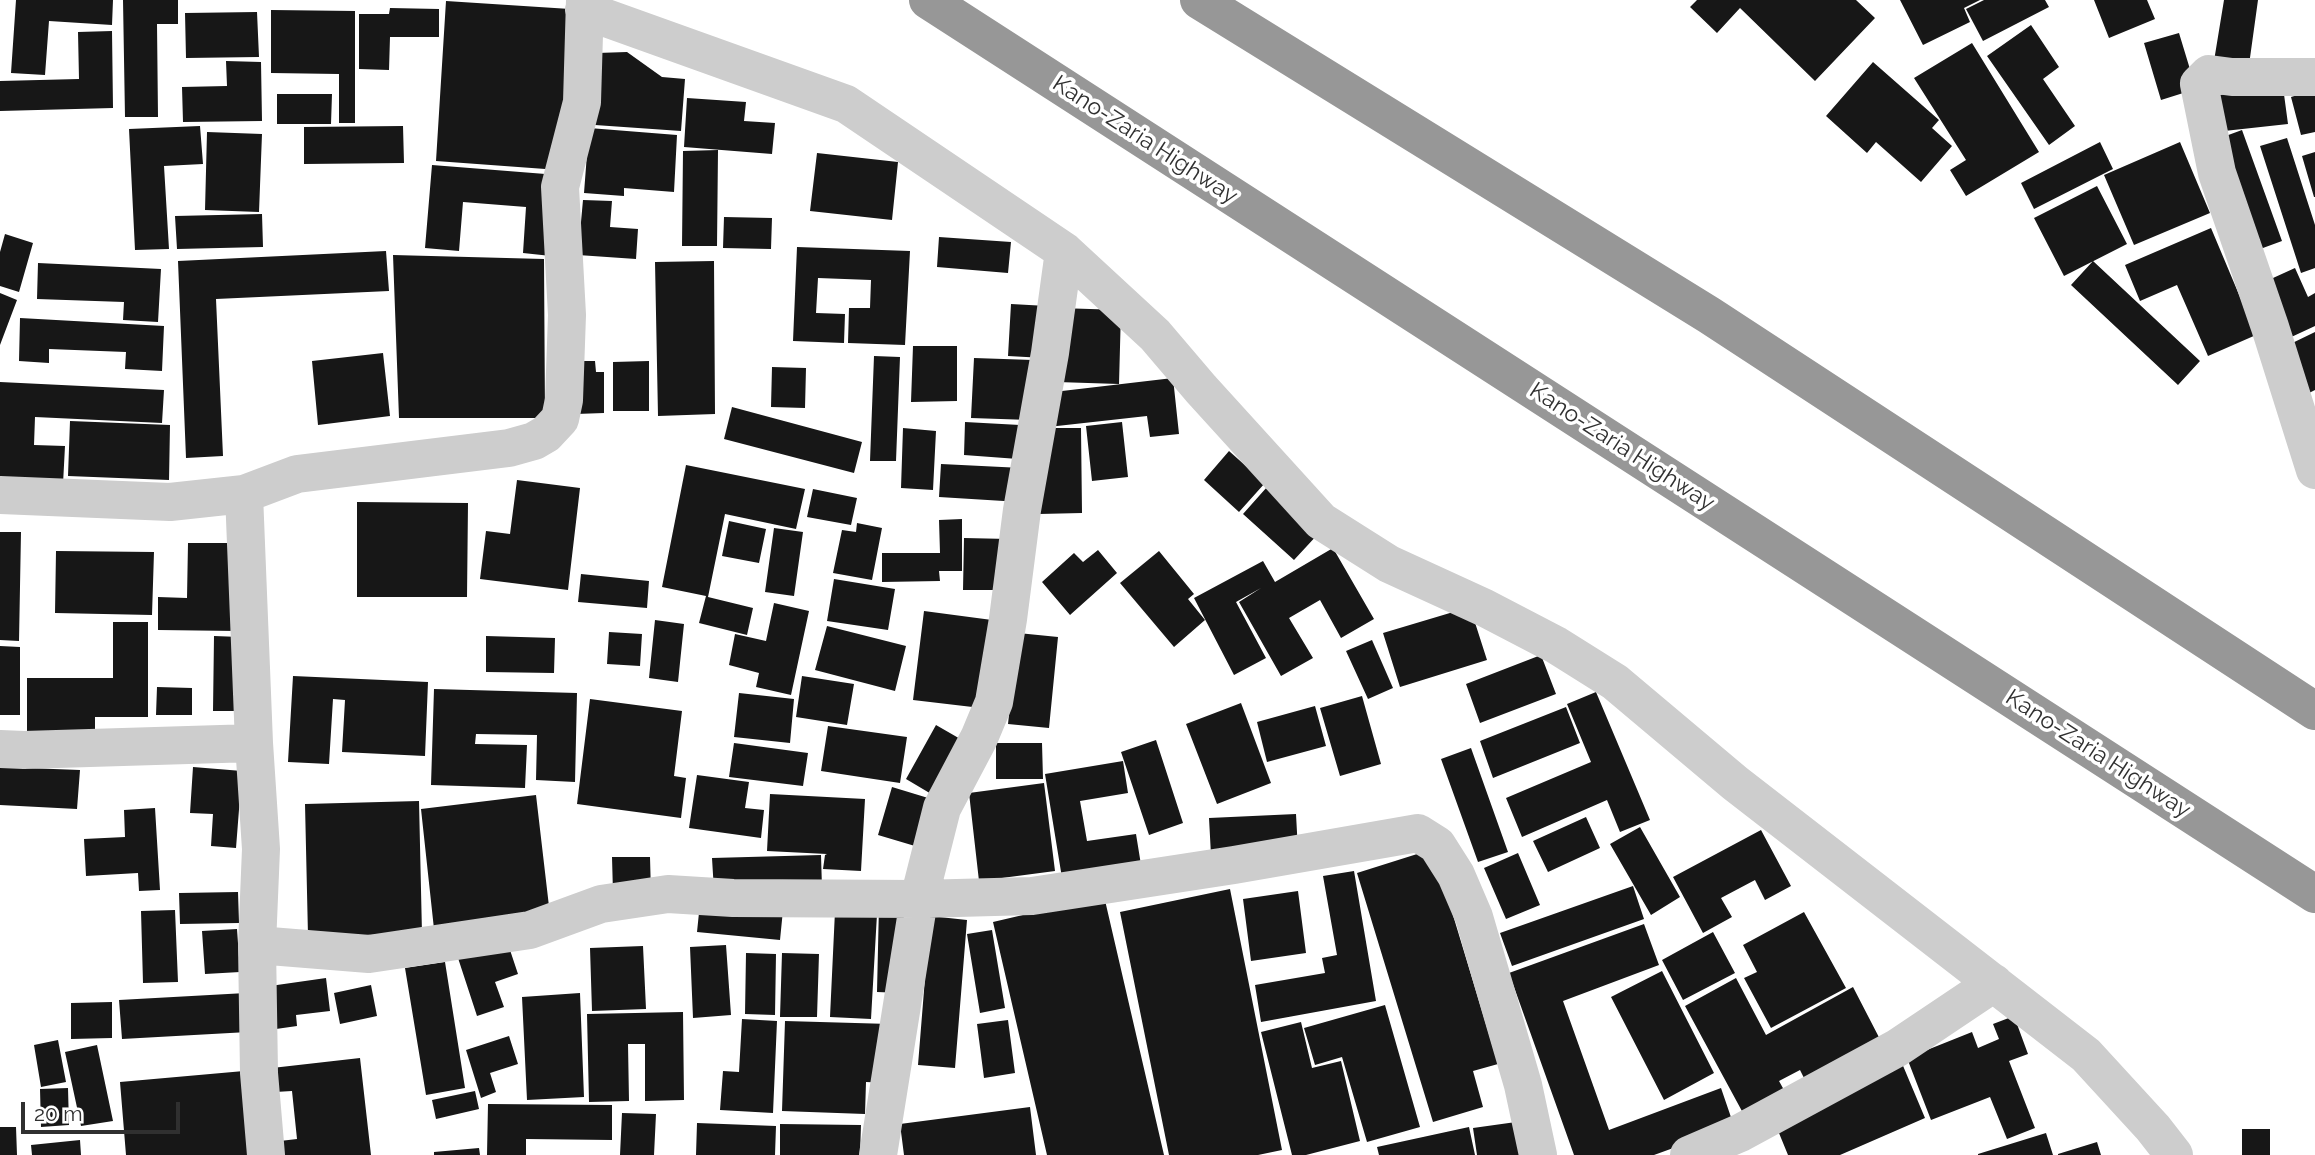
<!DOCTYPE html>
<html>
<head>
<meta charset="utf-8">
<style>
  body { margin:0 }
  #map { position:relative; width:2315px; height:1155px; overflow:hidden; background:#fff; font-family:Raleway,sans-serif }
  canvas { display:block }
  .scale { position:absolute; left:21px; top:1102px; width:159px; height:32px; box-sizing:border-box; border:4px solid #303030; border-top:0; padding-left:9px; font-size:21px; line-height:24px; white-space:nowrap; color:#303030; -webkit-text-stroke:5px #fff; paint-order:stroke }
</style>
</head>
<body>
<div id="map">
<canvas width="2315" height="1155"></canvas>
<div class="scale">20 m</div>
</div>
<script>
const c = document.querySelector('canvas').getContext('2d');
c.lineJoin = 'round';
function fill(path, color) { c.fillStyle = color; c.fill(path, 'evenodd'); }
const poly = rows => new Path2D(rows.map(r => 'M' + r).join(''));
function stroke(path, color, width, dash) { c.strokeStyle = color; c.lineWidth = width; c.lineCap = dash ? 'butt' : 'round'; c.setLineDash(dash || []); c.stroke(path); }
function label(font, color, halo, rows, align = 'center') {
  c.font = font + ' Raleway,sans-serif'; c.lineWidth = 7; c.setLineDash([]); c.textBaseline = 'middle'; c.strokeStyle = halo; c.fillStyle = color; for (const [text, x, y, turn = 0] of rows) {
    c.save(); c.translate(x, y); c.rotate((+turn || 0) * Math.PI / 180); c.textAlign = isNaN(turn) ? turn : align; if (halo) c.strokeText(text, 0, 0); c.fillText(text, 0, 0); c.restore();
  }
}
fill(poly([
  [16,0,113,0,112,25,49,21,45,75,11,73],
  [123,0,178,0,178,24,157,24,158,117,125,117],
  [1697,0,1856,0,1875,18,1815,81,1740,8,1717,33,1690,7],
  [1900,0,1980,0,1964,8,1970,22,1923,45],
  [1984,0,2045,0,2049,7,1983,41,1966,9],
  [2094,0,2147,0,2155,19,2109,38],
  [2224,0,2258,0,2249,65,2214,61],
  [446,1,570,9,559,170,436,161],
  [390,8,439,9,439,37,390,37,389,70,359,69,359,14,389,14],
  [271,10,355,11,355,123,339,123,339,74,271,73],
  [257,12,259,57,186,58,185,13],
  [2031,25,2059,67,2043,79,2075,126,2049,145,1987,56],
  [112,31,113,108,0,111,0,81,79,79,78,32],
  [2179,33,2196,89,2161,100,2144,43],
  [1972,43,2039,152,1966,196,1950,170,1966,160,1914,78],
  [627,52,662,77,685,79,681,131,595,125,597,53],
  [226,61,261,62,262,121,183,122,182,87,227,86],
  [1873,62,1939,120,1932,128,1952,146,1921,182,1876,142,1867,153,1826,116],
  [2283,87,2288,124,2215,132,2211,96],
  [2315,90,2315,132,2301,135,2291,97],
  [277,94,332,94,331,124,277,124],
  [687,98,746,102,744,121,775,123,772,154,684,147],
  [200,126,203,164,164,166,169,249,135,250,129,129],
  [403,126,404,163,304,164,304,127],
  [589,128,677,135,674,192,624,188,624,196,584,193],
  [2242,130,2282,241,2252,252,2212,141],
  [207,132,262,134,259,212,205,210],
  [2287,138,2315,225,2315,268,2301,273,2260,146],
  [2100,142,2113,169,2034,209,2021,183],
  [2180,142,2210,213,2134,245,2104,175],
  [718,150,717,246,682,246,683,151],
  [2315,152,2315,197,2314,197,2302,156],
  [817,153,898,162,892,220,810,211],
  [432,165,558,175,551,256,523,253,526,207,463,202,459,251,425,248],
  [2097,186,2127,244,2064,276,2034,218],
  [583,200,612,201,610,227,638,229,636,259,578,255],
  [262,214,263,247,177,249,175,216],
  [724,217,772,218,771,249,723,248],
  [2211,228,2256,335,2208,356,2177,285,2140,301,2125,265],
  [5,234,33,243,19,292,0,286,0,252],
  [939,237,1011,242,1008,273,937,267],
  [797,247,910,251,905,345,848,343,849,308,870,308,871,280,818,278,816,313,845,314,844,343,793,341],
  [386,251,389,291,216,299,223,456,186,458,178,261],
  [393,255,544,259,545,418,399,418],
  [714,261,715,414,658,416,655,262],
  [2093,261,2200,361,2178,385,2071,285],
  [38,263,161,269,158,322,123,320,124,302,37,299],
  [2295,268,2308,297,2315,293,2315,326,2287,339,2262,283],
  [0,293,17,300,0,345],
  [1011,304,1047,306,1044,358,1008,356],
  [1059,308,1121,310,1119,384,1057,382],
  [20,318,164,326,162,371,125,369,126,352,49,349,49,363,19,361],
  [2315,332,2315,390,2305,395,2282,348],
  [913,346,957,346,957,401,911,402],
  [383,353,390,416,318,425,312,361],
  [874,356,900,357,896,461,870,461],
  [974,358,1033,360,1030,420,971,418],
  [576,361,595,361,596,372,604,372,604,413,576,414],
  [649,361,649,411,613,411,613,362],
  [772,367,806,368,805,408,771,407],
  [1173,378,1179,434,1150,437,1147,416,1048,427,1045,393],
  [0,382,164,390,162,423,35,417,34,445,65,446,63,484,0,481],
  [732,407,862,442,854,473,724,439],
  [70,421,170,425,169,480,68,476],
  [965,422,1020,425,1018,459,964,455],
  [1122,422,1128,477,1092,481,1086,426],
  [903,428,936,431,933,490,901,488],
  [1038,428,1081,428,1082,513,1039,514],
  [1229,451,1265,483,1239,512,1204,480],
  [941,464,1022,468,1020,502,939,497],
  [686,465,805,489,796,529,725,514,708,597,753,608,747,635,699,623,706,596,662,587],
  [517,480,580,488,568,590,480,579,486,531,510,534],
  [1267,487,1319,533,1294,560,1243,514],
  [813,489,857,498,851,525,807,517],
  [357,502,468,503,467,597,357,597],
  [962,519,962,571,939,571,940,581,882,582,882,553,940,553,939,520],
  [729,521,766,529,759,563,722,556],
  [857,523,882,528,872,580,833,573,842,530,856,532],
  [774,528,803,532,794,596,765,592],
  [0,532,21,532,19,641,0,640],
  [964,538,1009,539,1008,590,963,590],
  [188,543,238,543,237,631,158,630,158,597,187,598],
  [1333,548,1374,619,1341,638,1320,600,1289,618,1313,658,1281,676,1239,602,1261,588,1236,602,1266,658,1234,675,1194,598,1263,561,1275,582],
  [1098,550,1117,573,1070,615,1042,582,1074,553,1083,562],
  [56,551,154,552,152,615,55,613],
  [1159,551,1194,594,1188,599,1205,620,1174,647,1120,583],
  [581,574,649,581,647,608,578,602],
  [834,579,895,589,888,630,827,621],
  [774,603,809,611,791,695,756,687,759,673,729,665,735,634,766,641],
  [1470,607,1487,660,1400,687,1383,633],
  [924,611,992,620,981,708,913,700],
  [655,620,684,624,678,682,649,678],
  [113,622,148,622,148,717,95,717,95,737,27,736,27,678,113,678],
  [827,626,906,646,895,691,815,670],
  [609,632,642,634,640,666,607,664],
  [1018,633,1058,637,1049,728,1008,724],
  [214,636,240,637,239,711,213,711],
  [486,636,555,638,554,673,486,672],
  [1372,640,1393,688,1368,699,1346,651],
  [0,646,20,647,20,715,0,715],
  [1541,655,1556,694,1480,723,1466,684],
  [293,676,428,682,425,756,342,752,345,700,333,699,329,764,288,762],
  [802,676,854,684,847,725,796,717],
  [157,687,192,688,192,715,156,715],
  [434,689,577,693,575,782,536,780,537,735,476,734,475,744,527,745,525,788,431,785],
  [1596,692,1650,820,1620,832,1607,800,1522,837,1506,798,1591,762,1567,704],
  [739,693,794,699,790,743,734,737],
  [1362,696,1381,764,1340,776,1320,708],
  [590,699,682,711,674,776,686,778,681,818,577,804],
  [1241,703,1271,783,1217,804,1186,724],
  [1315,706,1326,746,1267,762,1257,722],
  [1566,707,1580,743,1493,778,1480,741],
  [936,725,969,744,938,798,906,779],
  [828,726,907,737,900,783,821,771],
  [1156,740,1183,823,1149,835,1121,752],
  [734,743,808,753,803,786,729,777],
  [996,743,1042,743,1043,779,996,779],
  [1471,748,1508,852,1478,862,1441,759],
  [1123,761,1128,793,1080,801,1087,841,1136,834,1142,871,1063,884,1045,774],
  [0,767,80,770,77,809,0,805],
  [193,767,242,771,236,848,211,846,213,814,190,813],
  [697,775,749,782,745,808,764,810,761,838,689,828],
  [1044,783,1055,871,979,881,969,793],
  [892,787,938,801,925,849,878,835],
  [770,794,865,799,861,871,823,869,825,855,827,854,767,851],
  [536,795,550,915,434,929,421,809],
  [419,801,422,934,308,936,305,804],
  [155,808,160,890,139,891,138,873,86,876,84,839,125,837,124,810],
  [1296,814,1298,851,1211,855,1209,818],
  [1586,817,1600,848,1548,872,1533,841],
  [1640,827,1680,897,1651,915,1610,844],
  [1761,830,1791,886,1765,900,1755,880,1721,898,1732,917,1703,933,1673,877],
  [1433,849,1498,1064,1473,1071,1483,1107,1433,1122,1357,873],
  [1518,853,1540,905,1506,919,1484,868],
  [821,855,822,888,714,891,712,858],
  [612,857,650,857,651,893,613,893],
  [1354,871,1376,1001,1261,1022,1255,985,1325,973,1322,958,1337,955,1323,876],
  [1633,886,1644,919,1512,966,1500,933],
  [1230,889,1282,1150,1258,1155,1169,1155,1120,912],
  [1298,891,1306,953,1251,961,1243,899],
  [238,892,239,923,180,924,179,893],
  [1104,896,1164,1155,1047,1155,993,922],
  [700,903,783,910,780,940,697,932],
  [879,905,904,906,902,993,877,992],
  [175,910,178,982,143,983,141,911],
  [835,911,877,914,871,1019,830,1017],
  [1804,912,1846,988,1771,1028,1744,978,1757,972,1743,945],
  [930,916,967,920,955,1068,918,1065],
  [1644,924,1659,965,1563,1001,1609,1130,1721,1088,1734,1126,1654,1155,1574,1155,1509,973],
  [237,929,240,972,205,974,202,931],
  [992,930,1005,1008,980,1013,967,934],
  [1713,932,1735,973,1683,1000,1662,960],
  [507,941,518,974,495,982,504,1007,477,1016,458,958],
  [726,945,731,1015,693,1018,690,947],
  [643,946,646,1009,592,1011,590,948],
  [746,953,776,954,775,1015,745,1014],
  [782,953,819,954,817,1017,780,1017],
  [445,962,465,1088,426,1095,405,968],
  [1662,971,1714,1073,1664,1100,1611,997],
  [326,978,330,1011,296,1015,297,1026,269,1030,263,987],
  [1736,978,1766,1035,1853,987,1884,1047,1809,1088,1800,1070,1779,1081,1784,1090,1743,1113,1685,1006],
  [371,985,377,1016,340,1024,334,993],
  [246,993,248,1032,122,1039,119,1000],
  [580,993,584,1097,527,1100,522,997],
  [112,1002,112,1038,71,1039,71,1003],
  [1385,1005,1420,1127,1367,1142,1342,1057,1315,1065,1304,1028],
  [683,1012,684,1100,645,1101,645,1044,628,1044,629,1101,589,1102,587,1014],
  [2014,1016,2028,1054,2009,1061,2035,1128,2007,1139,1990,1097,1931,1120,1907,1058,1972,1032,1978,1048,1999,1039,1993,1024],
  [742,1019,777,1021,773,1113,720,1110,723,1071,739,1072],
  [1008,1020,1015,1073,984,1078,977,1024],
  [785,1021,890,1024,888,1083,866,1082,865,1114,782,1111],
  [1301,1022,1312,1068,1341,1061,1360,1141,1306,1155,1292,1155,1261,1032],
  [509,1036,518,1064,490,1073,496,1092,481,1098,466,1050],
  [58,1040,66,1082,41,1087,34,1045],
  [97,1045,113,1121,81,1126,65,1052],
  [360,1058,371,1155,282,1155,280,1141,297,1139,292,1091,275,1092,272,1068],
  [1901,1061,1925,1118,1840,1155,1788,1155,1772,1116],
  [244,1071,252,1155,126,1155,120,1082],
  [68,1088,69,1125,41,1127,40,1089],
  [475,1091,479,1109,436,1119,432,1100],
  [488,1104,612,1105,612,1140,526,1139,526,1155,487,1155],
  [1030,1107,1036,1155,904,1155,900,1124],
  [622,1113,656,1114,654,1155,620,1155],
  [1516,1122,1520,1155,1477,1155,1473,1128],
  [697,1123,776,1126,775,1155,696,1155],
  [780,1124,861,1125,860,1155,780,1155],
  [0,1127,16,1127,17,1155,0,1155],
  [1469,1127,1475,1155,1379,1155,1377,1147],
  [2242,1129,2270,1129,2270,1155,2242,1155],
  [2046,1133,2053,1155,1978,1155,1978,1154],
  [80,1140,81,1155,32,1155,31,1145],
  [2097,1142,2101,1155,2058,1155,2058,1154],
  [479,1148,480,1155,434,1155,434,1152]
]), '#171717');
stroke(poly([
  [584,10,846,104,1064,251,1155,335,1201,389,1321,521,1389,564,1485,608,1556,645,1615,682,1735,783,2086,1055,2153,1128,2174,1155],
  [2315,77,2232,77,2209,74,2199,84,2217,173,2270,327,2315,470],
  [244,494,254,743,261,849,257,945,259,1073,266,1155],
  [0,495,170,502,244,494,297,474,509,448,534,441,546,434,560,419,564,400,567,315,560,187,582,102,585,0],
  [0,749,24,750,254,743],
  [257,945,369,954,530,930,601,904,668,894,733,898,919,899,1032,896,1234,865,1418,833,1437,845,1456,875,1474,917,1523,1085,1538,1155],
  [878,1155,919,899,942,808,979,738,994,702,1008,619,1022,510,1050,353,1064,251],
  [1689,1155,1740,1133,1897,1048,1994,983]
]), '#cdcdcd', 38);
stroke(poly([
  [928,0,2315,894],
  [1199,0,1709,315,2315,711]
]), '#979797', 38);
label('23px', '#303030', '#fff', [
  ["Kano-Zaria Highway",1145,140,33],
  ["Kano-Zaria Highway",1622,447,33],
  ["Kano-Zaria Highway",2098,754,33]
]);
</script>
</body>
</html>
